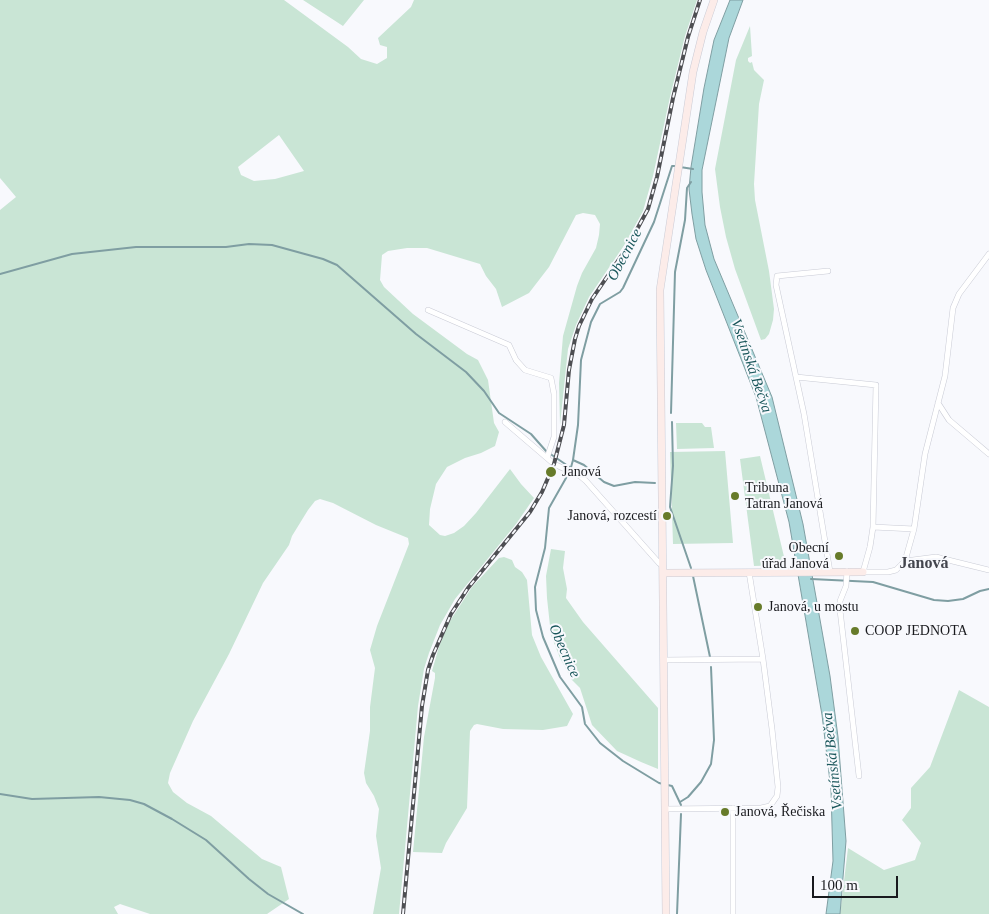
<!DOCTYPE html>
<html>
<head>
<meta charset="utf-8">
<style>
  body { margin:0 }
  #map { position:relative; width:989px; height:914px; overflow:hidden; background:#f8f9fd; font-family:"Times New Roman",serif }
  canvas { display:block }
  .scale { position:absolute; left:812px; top:876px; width:86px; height:22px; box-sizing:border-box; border:2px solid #191a1e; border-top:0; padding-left:6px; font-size:15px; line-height:18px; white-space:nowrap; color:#191a1e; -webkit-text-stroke:4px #f8f9fd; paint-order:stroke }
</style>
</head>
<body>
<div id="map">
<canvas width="989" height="914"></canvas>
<div class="scale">100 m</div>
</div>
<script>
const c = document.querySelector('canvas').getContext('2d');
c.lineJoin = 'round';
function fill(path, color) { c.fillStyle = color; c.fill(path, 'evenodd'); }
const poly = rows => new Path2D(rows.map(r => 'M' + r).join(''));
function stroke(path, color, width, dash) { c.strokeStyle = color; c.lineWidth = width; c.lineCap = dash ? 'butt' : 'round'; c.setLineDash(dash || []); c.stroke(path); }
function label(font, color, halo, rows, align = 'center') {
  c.font = font + ' "Times New Roman",serif'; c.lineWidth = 4; c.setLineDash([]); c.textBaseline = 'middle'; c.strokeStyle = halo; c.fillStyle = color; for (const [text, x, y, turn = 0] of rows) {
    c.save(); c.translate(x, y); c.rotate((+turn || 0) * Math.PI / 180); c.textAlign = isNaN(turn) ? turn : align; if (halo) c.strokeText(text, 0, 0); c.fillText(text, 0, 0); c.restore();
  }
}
fill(poly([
  [0,0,284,0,348,47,361,59,377,64,387,58,387,47,380,45,378,38,411,7,414,0,697,0,685,36,670,97,653,176,643,211,625,244,589,297,576,325,568,349,560,425,559,383,563,336,577,286,582,273,596,248,599,235,600,224,595,215,583,213,576,215,549,267,529,293,502,307,496,289,486,276,480,264,427,248,407,248,388,251,382,255,380,280,384,287,413,314,467,354,478,360,488,380,494,423,499,432,495,446,481,453,465,458,447,467,436,484,430,509,429,525,440,535,445,536,454,533,464,526,476,513,510,469,521,484,534,498,516,524,455,599,440,625,429,653,424,669,418,706,399,914,373,914,381,868,376,836,379,809,374,796,366,783,364,773,370,731,370,707,375,668,370,650,377,626,409,544,408,538,376,525,333,503,320,499,315,501,308,510,292,536,289,545,263,583,229,654,193,721,170,773,168,783,173,792,187,803,211,816,262,859,281,867,289,899,267,914,150,914,120,904,114,907,118,914,0,914,0,210,16,197,0,178],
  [279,135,304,171,275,179,254,181,241,175,238,167],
  [303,0,364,0,343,26],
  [750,26,752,56,748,58,748,61,750,63,752,62,754,70,764,80,759,104,754,184,755,200,769,271,774,309,773,320,769,334,765,339,761,340,735,269,726,237,720,207,715,169,736,60],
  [676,423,702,423,705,427,711,427,714,448,677,449],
  [725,451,733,543,673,544,670,452],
  [760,456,786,565,754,566,740,459],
  [551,549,565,551,563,568,567,589,566,598,583,622,658,708,658,769,641,762,617,751,592,725,580,688,572,680,560,658,551,635,547,598,546,576],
  [504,557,512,560,515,567,522,572,527,580,532,635,541,657,573,714,567,726,543,730,503,729,477,724,474,725,470,731,467,808,446,843,442,853,413,852,424,737,435,678,435,673,432,671,438,650,446,627,472,587,499,558],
  [959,690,989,707,989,914,840,914,848,848,884,870,915,860,921,843,902,820,911,808,911,788,930,767]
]), '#c9e5d5');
const water = poly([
  [730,0,743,0,729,38,702,170,702,192,705,225,714,259,772,397,803,524,830,676,838,737,846,841,840,914,826,914,833,861,831,790,822,715,789,522,756,397,706,270,696,239,692,214,689,189,691,167,704,88,714,40,730,0]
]);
fill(water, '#abd7da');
stroke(water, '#7f9ea2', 1);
stroke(poly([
  [676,166,672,166,654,222,623,288,620,292,600,304,591,322,581,360,578,425,573,460,570,471,549,508,545,548,535,587,536,610,543,637,560,677,582,707,585,724,600,743,623,761,659,783,672,786,681,805],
  [680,167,693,169],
  [0,274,72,254,136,247,226,247,249,244,272,245,323,259,337,265,416,334,466,372,484,391,499,413,531,434,546,451,571,468],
  [671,413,675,272,685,220,687,188,691,182],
  [672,422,673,466,670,507,691,568],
  [573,460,584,465,604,482,614,486,635,482,655,483],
  [693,576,710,657],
  [811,579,873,582,934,600,948,601,963,599,980,591,989,589],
  [0,794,32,799,99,797,130,800,144,804,172,819,206,840,249,879,268,894,303,914],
  [680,802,688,797,701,782,711,764,714,740,711,667],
  [677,914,681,814]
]), '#7f9ea2', 2);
const street = poly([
  [828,271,777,276,776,285,804,414,830,572],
  [428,310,509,345,516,360,525,370,551,378,554,394,554,437,547,458],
  [796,377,876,385,873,527,870,547,863,572,888,572,896,570,905,561,914,529,925,454,945,376,953,308,959,294,989,254],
  [938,403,949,420,989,454],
  [505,422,554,464,580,476,586,481,659,563,663,566],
  [873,527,914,529],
  [905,561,936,557,989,570],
  [847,571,846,586,840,601,840,610,859,776],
  [664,660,763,659],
  [733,808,733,914],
  [665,809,761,808,770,806,777,796,778,787,772,729,763,659,749,572]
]);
const secondary = poly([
  [664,573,863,572],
  [666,914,660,290,693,72,703,32,714,0]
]);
stroke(street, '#c9cbd5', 6);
stroke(secondary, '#c9cbd5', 8);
stroke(street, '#fff', 5);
stroke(secondary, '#fcece9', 7);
const rail = poly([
  [403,914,422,706,428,670,433,655,451,614,468,588,530,512,542,492,554,464,564,425,569,370,575,339,579,326,592,299,628,246,648,209,657,177,673,98,688,37,700,0]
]);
stroke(rail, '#4e4f53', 4);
stroke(rail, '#f8f9fd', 2, [5.5]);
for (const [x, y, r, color] of [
  [551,472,6,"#677b2a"],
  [735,496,5,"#677b2a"],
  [667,516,5,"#677b2a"],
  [839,556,5,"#677b2a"],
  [758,607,5,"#677b2a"],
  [855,631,5,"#677b2a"],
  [725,812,5,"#677b2a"]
]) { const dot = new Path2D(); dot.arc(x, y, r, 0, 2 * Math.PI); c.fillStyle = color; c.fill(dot); stroke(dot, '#f8f9fd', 2); }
label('14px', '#191a1e', '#f8f9fd', [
  ["Janová",562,472],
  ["Tribuna",745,488],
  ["Tatran Janová",745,504],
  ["Janová, rozcestí",657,516,"right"],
  ["Obecní",829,548,"right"],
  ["úřad Janová",829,564,"right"],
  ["Janová, u mostu",768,607],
  ["COOP JEDNOTA",865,631],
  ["Janová, Řečiska",735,812]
], 'left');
label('italic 15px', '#1a575b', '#f8f9fd', [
  ["Obecnice",625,255,-62],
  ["Vsetínská Bečva",751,366,71],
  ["Obecnice",564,651,66],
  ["Vsetínská Bečva",833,761,-96]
]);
label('bold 16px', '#43454d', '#f8f9fd', [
  ["Janová",924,564]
]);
</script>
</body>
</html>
